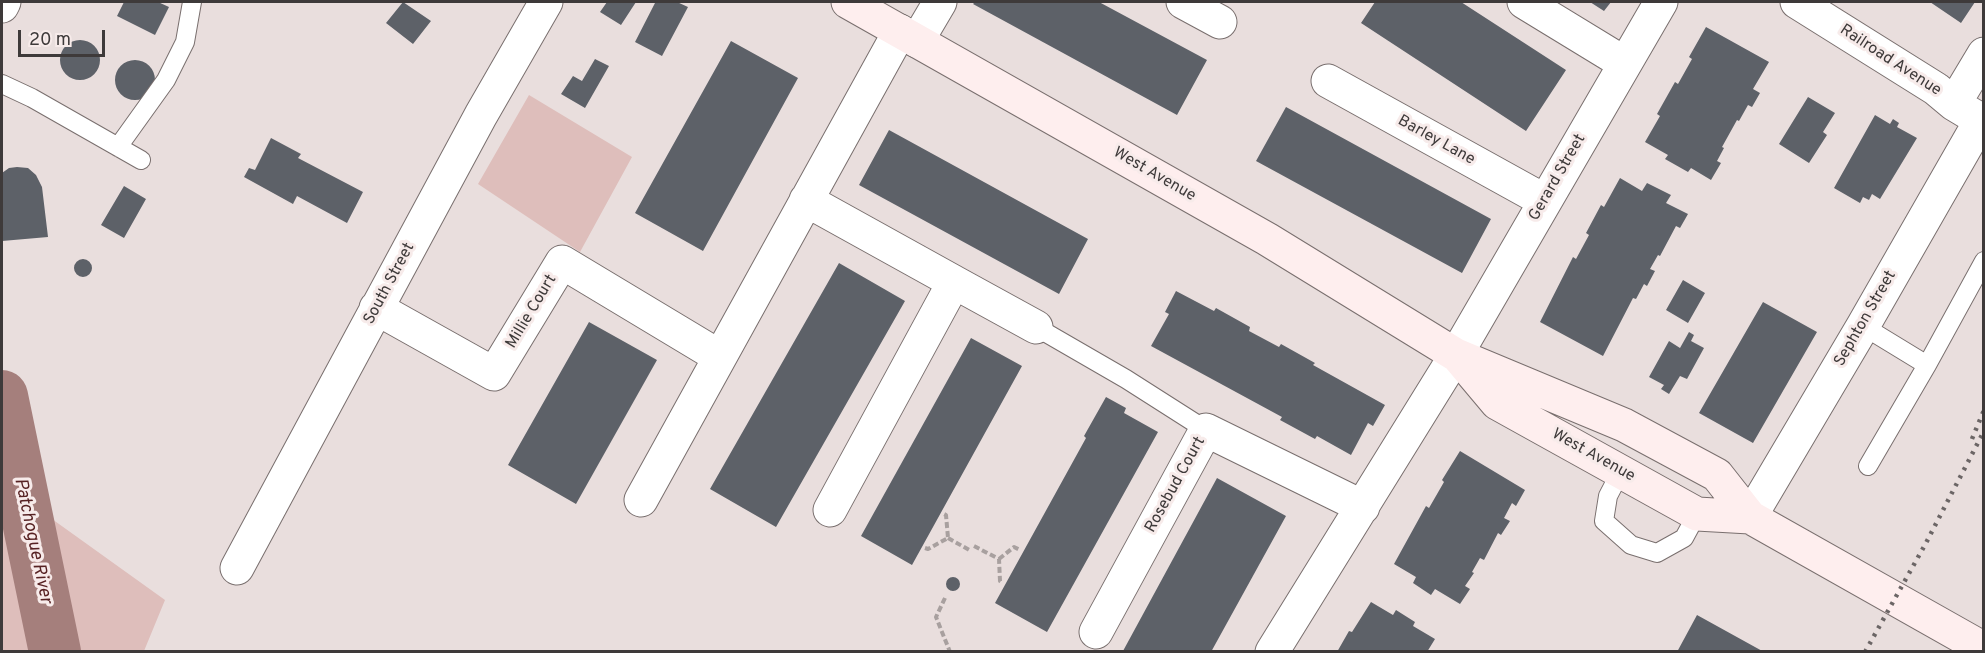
<!DOCTYPE html>
<html>
<head>
<meta charset="utf-8">
<style>
  body { margin:0 }
  #map { position:relative; width:1985px; height:653px; overflow:hidden; background:#e9dedd; font-family:Overpass,sans-serif }
  canvas { display:block }
  .frame { position:absolute; inset:0; border:3px solid #3e3a3a; pointer-events:none }
  .scale { position:absolute; left:18px; top:30px; width:87px; height:27px; box-sizing:border-box; border:3px solid #3e3a3a; border-top:0; padding-left:8px; font-size:18px; line-height:21px; white-space:nowrap; color:#3e3a3a; -webkit-text-stroke:4px #f7ebea; paint-order:stroke }
</style>
</head>
<body>
<div id="map">
<canvas width="1985" height="653"></canvas>
<div class="frame"></div>
<div class="scale">20 m</div>
</div>
<script>
const c = document.querySelector('canvas').getContext('2d');
c.lineJoin = 'round';
function fill(path, color) { c.fillStyle = color; c.fill(path, 'evenodd'); }
const poly = rows => new Path2D(rows.map(r => 'M' + r).join(''));
function stroke(path, color, width, dash) { c.strokeStyle = color; c.lineWidth = width; c.lineCap = dash ? 'butt' : 'round'; c.setLineDash(dash || []); c.stroke(path); }
function label(font, color, halo, rows, align = 'center') {
  c.font = font + ' Overpass,sans-serif'; c.lineWidth = 6; c.setLineDash([]); c.textBaseline = 'middle'; c.strokeStyle = halo; c.fillStyle = color; for (const [text, x, y, turn = 0] of rows) {
    c.save(); c.translate(x, y); c.rotate((+turn || 0) * Math.PI / 180); c.textAlign = isNaN(turn) ? turn : align; if (halo) c.strokeText(text, 0, 0); c.fillText(text, 0, 0); c.restore();
  }
}
fill(poly([
  [529,95,632,157,580,252,478,184],
  [2,478,52,519,165,600,144,651,2,651]
]), '#debebb');
stroke(poly([
  [2,396,55,652]
]), '#a57f7c', 52);
fill(poly([
  [124,2,158,2,169,7,155,35,117,16],
  [403,2,431,21,413,44,386,23],
  [607,2,636,2,621,25,600,12],
  [652,2,677,2,688,7,662,56,635,42,655,3],
  [975,2,1099,2,1207,60,1177,115,973,4],
  [1375,2,1461,2,1566,70,1526,131,1361,23],
  [1590,2,1611,2,1604,11],
  [1930,2,1975,2,1961,23],
  [1706,27,1769,62,1753,89,1760,93,1752,107,1748,105,1739,121,1737,120,1722,147,1724,148,1717,161,1721,163,1711,180,1691,168,1688,172,1665,159,1668,155,1645,142,1660,116,1657,114,1675,82,1678,84,1692,59,1689,57],
  '60 60a20 20 0 1 1 40 0a20 20 0 1 1-40 0Z',
  [731,41,798,78,703,251,635,213],
  [595,59,609,66,585,108,561,94,573,76,582,81],
  '115 80a20 20 0 1 1 40 0a20 20 0 1 1-40 0Z',
  [1808,97,1835,113,1823,132,1827,135,1809,163,1779,144],
  [1286,107,1491,219,1462,273,1256,161],
  [1875,115,1890,124,1893,119,1899,123,1897,127,1917,138,1880,199,1872,194,1869,200,1863,197,1860,203,1834,188],
  [889,130,1088,239,1059,294,859,185],
  [271,138,301,154,298,158,363,192,347,223,297,196,293,204,244,177,249,168,255,170],
  [17,167,28,168,36,175,42,187,48,237,2,241,2,173,9,168],
  [1620,178,1642,191,1647,183,1671,195,1666,203,1688,214,1680,228,1676,226,1660,256,1658,255,1650,269,1655,271,1647,286,1644,284,1636,299,1633,298,1603,356,1540,322,1573,257,1576,259,1589,235,1586,233,1601,205,1604,207],
  [124,186,146,199,124,238,101,225],
  '74 268a9 9 0 1 1 18 0a9 9 0 1 1-18 0Z',
  [839,263,905,301,776,527,710,489],
  [1683,280,1705,293,1688,323,1666,310],
  [1176,291,1214,311,1216,308,1250,327,1249,331,1279,347,1281,344,1315,363,1313,365,1385,405,1373,426,1368,423,1351,455,1317,436,1315,439,1280,420,1282,417,1151,346,1169,314,1165,312],
  [1763,302,1817,332,1753,443,1699,413],
  [589,322,657,360,576,504,508,465],
  [1689,332,1694,335,1691,341,1704,348,1687,379,1680,376,1669,394,1661,389,1664,385,1649,377,1669,341,1680,348],
  [971,338,1022,366,912,565,861,536],
  [1106,397,1126,408,1124,413,1158,432,1047,632,995,603,1086,438,1084,436],
  [1460,451,1525,490,1516,506,1512,503,1504,518,1510,521,1501,535,1498,533,1484,560,1480,558,1472,572,1474,573,1465,586,1470,589,1460,604,1435,589,1431,595,1413,583,1416,577,1394,564,1426,506,1429,508,1444,482,1442,480],
  [1217,478,1286,516,1211,652,1124,652,1123,651],
  '946 584a7 7 0 1 1 14 0a7 7 0 1 1-14 0Z',
  [1371,602,1393,615,1396,610,1415,622,1413,626,1435,639,1427,652,1337,652,1349,631,1352,632],
  [1697,615,1764,652,1677,652]
]), '#5d6168');
const service = poly([
  [2,84,32,98,141,160],
  [118,147,166,80,185,42,192,2],
  [1863,326,1927,365],
  [1036,327,1126,379,1206,430],
  [1868,466,1927,365,1984,261],
  [1621,471,1608,496,1604,521,1631,545,1657,553,1684,538,1697,514]
]);
const minor = poly([
  [1183,2,1220,22],
  [1524,2,1624,63],
  [1797,2,1936,89,1954,104,1984,122],
  [2,6,4,2],
  [917,41,940,2],
  [1328,81,1545,201],
  [1954,104,1984,54],
  [806,200,954,282,830,510],
  [954,282,1036,327],
  [376,308,494,374,562,262,720,357,900,31],
  [641,500,720,357],
  [1750,517,1863,326,1981,120],
  [237,568,481,115,546,2],
  [1096,632,1206,430,1363,507],
  [1272,652,1456,355,1661,2]
]);
const secondary = poly([
  [848,2,1267,239,1456,355,1624,425,1717,475,1750,517,1984,649],
  [1460,359,1497,403,1697,514,1750,517]
]);
stroke(service, '#796f6e', 20);
stroke(minor, '#796f6e', 35);
stroke(secondary, '#796f6e', 35);
stroke(poly([
  [948,538,971,551],
  [974,546,999,559,1000,581,1003,583],
  [925,548,928,549,948,538,946,515,942,513],
  [999,559,1014,547,1020,550],
  [945,598,936,617,950,652]
]), '#a8a09f', 4, [6, 3]);
stroke(service, '#fff', 18);
stroke(minor, '#fff', 33);
stroke(secondary, '#feeeee', 33);
stroke(poly([
  [1972,439,1984,410],
  [1865,652,1926,543,1984,431]
]), '#6b6565', 4.5, [3, 6]);
label('16px', '#3e3a3a', '#f7ebea', [
  ["Railroad Avenue",1890,61,33],
  ["Barley Lane",1436,141,29],
  ["West Avenue",1154,175,30],
  ["Gerard Street",1558,178,-60],
  ["South Street",390,284,-62],
  ["Millie Court",532,312,-59],
  ["Sephton Street",1866,319,-60],
  ["West Avenue",1593,456,29],
  ["Rosebud Court",1176,485,-61]
]);
label('italic 18px', '#572223', '#f7ebea', [
  ["Patchogue River",32,541,78]
]);
</script>
</body>
</html>
